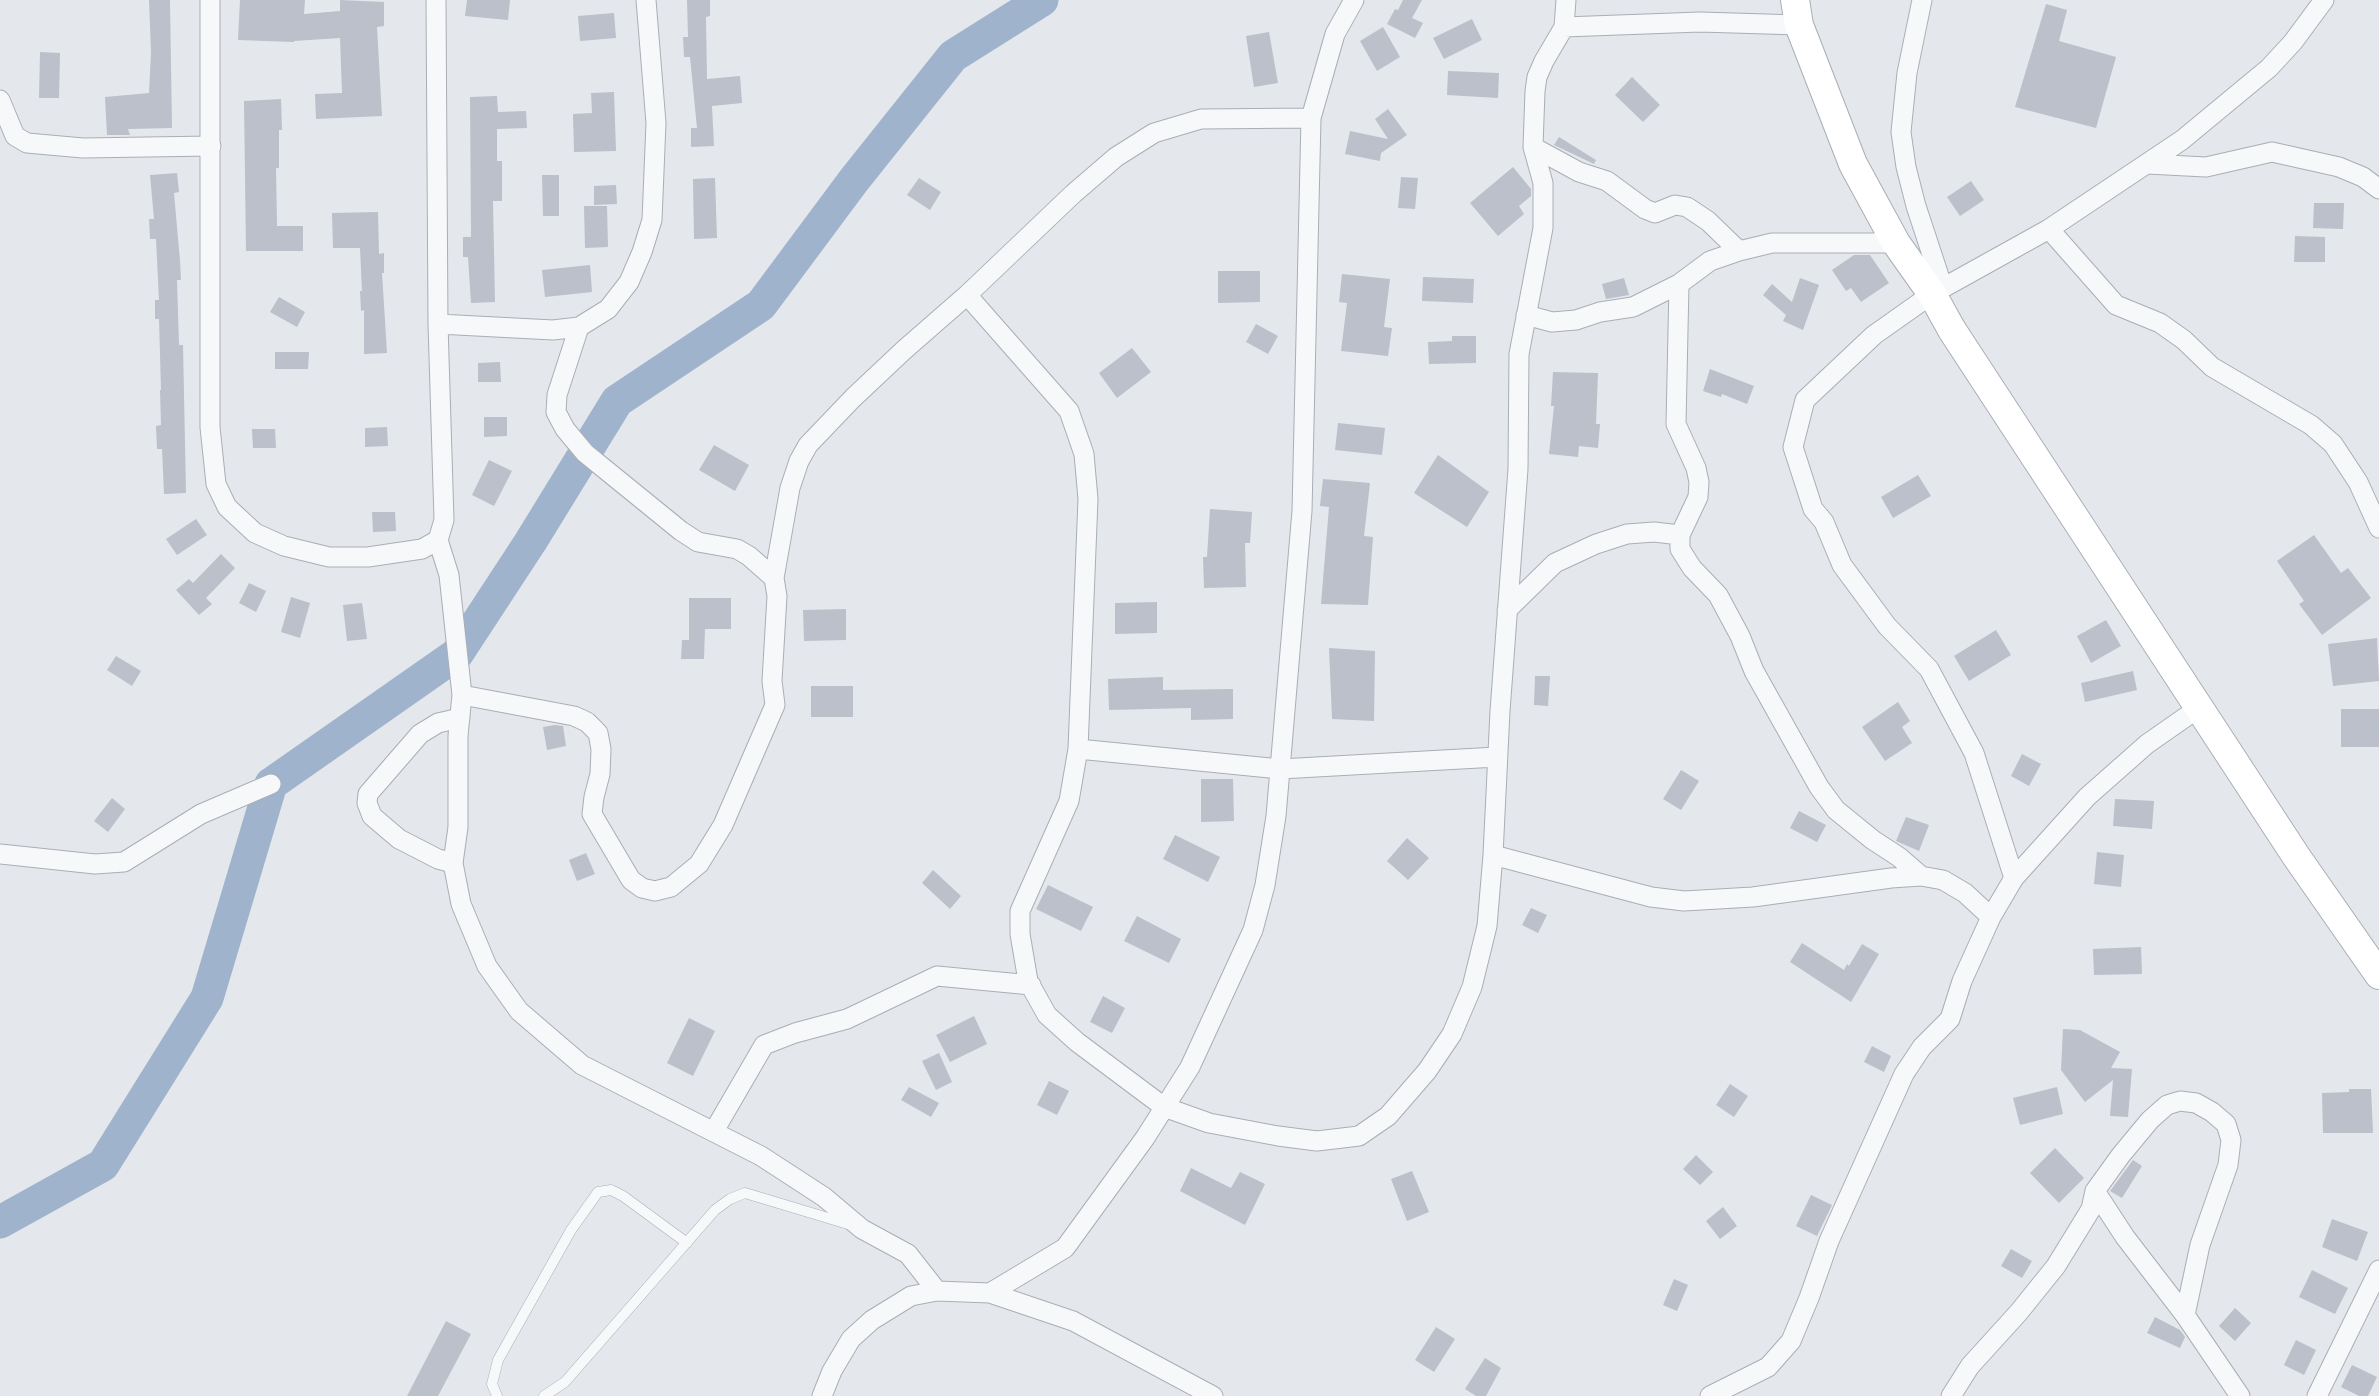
<!DOCTYPE html>
<html>
<head>
<meta charset="utf-8">
<style>
  body { margin:0 }
  canvas { display:block; background:#e4e7ec }
</style>
</head>
<body>
<canvas width="2379" height="1396"></canvas>
<script>
const c = document.querySelector('canvas').getContext('2d');
c.lineJoin = 'round';
const poly = rows => new Path2D(rows.map(r => 'M' + r).join(''));
function stroke(path, color, width, dash) { c.strokeStyle = color; c.lineWidth = width; c.lineCap = dash ? 'butt' : 'round'; c.setLineDash(dash || []); c.stroke(path); }
function fill(path, color) { c.fillStyle = color; c.fill(path, 'evenodd'); }
stroke(poly([
  [0,1222,103,1165,207,998,271,784,457,654,531,541,617,401,761,305,854,180,953,56,1042,0]
]), '#9fb4cc', 33);
fill(poly([
  [149,0,170,0,172,128,128,129,130,135,107,135,105,97,149,93,151,52],
  [240,0,305,0,304,14,340,11,340,0,384,2,384,26,377,27,382,116,316,119,315,94,342,93,340,38,294,41,294,42,238,40],
  [467,0,510,0,508,20,465,16],
  [687,0,710,0,710,16,706,17,707,79,740,76,742,103,712,106,714,146,691,147,691,128,697,128,690,57,684,57,683,37,688,37],
  [1403,0,1422,0,1412,18,1423,23,1415,38,1387,24,1395,9,1398,10],
  [2046,4,2067,10,2059,41,2116,57,2096,128,2015,107],
  [614,13,616,38,580,41,578,16],
  [1472,19,1482,40,1444,59,1433,38],
  [1383,27,1400,57,1377,71,1360,41],
  [1269,32,1278,83,1254,87,1246,36],
  [40,52,60,53,59,98,39,98],
  [1448,71,1499,73,1498,98,1447,95],
  [1632,77,1660,105,1643,122,1615,95],
  [614,92,616,151,574,152,573,114,592,113,591,93],
  [497,96,498,112,526,111,527,128,497,129,497,161,502,161,502,201,493,201,495,302,471,303,468,257,463,257,463,237,471,237,470,97],
  [281,99,282,130,279,130,279,168,276,168,277,226,303,226,303,251,246,251,244,101],
  [1388,109,1407,135,1381,153,1380,161,1345,154,1350,131,1388,139,1375,119],
  [1559,137,1596,160,1594,164,1554,145],
  [1513,167,1531,189,1531,196,1519,206,1524,214,1498,236,1470,203],
  [177,173,179,192,174,193,180,261,181,280,177,280,179,345,183,345,186,493,164,494,162,449,157,449,156,426,161,425,160,390,161,390,159,319,155,319,155,300,159,300,156,239,150,239,149,219,154,219,150,175],
  [542,175,559,175,559,216,543,216],
  [1401,177,1418,178,1415,209,1398,208],
  [715,178,717,238,694,239,693,179],
  [919,178,941,192,930,210,907,195],
  [1971,181,1984,200,1960,216,1947,197],
  [616,185,617,204,594,205,594,186],
  [2314,203,2344,203,2343,229,2313,228],
  [584,206,607,206,608,247,585,248],
  [378,212,379,254,384,253,384,273,382,273,387,353,364,354,364,310,361,311,360,291,362,291,360,248,333,248,332,213],
  [2295,236,2325,237,2325,262,2294,262],
  [1854,255,1870,255,1889,283,1861,302,1851,288,1846,291,1832,270],
  [590,265,592,292,545,297,542,270],
  [1218,271,1260,271,1260,302,1218,303],
  [1342,274,1390,279,1384,327,1392,328,1388,356,1341,351,1347,303,1339,302],
  [1423,277,1474,279,1473,303,1422,301],
  [1624,278,1629,295,1606,299,1602,284],
  [1800,278,1819,285,1803,330,1783,321,1786,315,1763,295,1772,284,1792,302],
  [279,297,305,312,297,327,270,312],
  [1256,324,1278,336,1268,354,1246,342],
  [1452,336,1476,336,1476,363,1429,364,1428,342,1452,341],
  [1132,348,1151,372,1117,398,1099,373],
  [275,352,309,352,308,369,275,369],
  [500,362,501,382,478,382,478,363],
  [1710,369,1754,386,1747,404,1722,394,1721,397,1703,391],
  [1553,372,1598,373,1596,424,1600,424,1598,448,1579,446,1578,457,1549,454,1554,406,1551,406],
  [484,417,507,417,507,436,484,437],
  [1338,423,1385,428,1382,455,1335,450],
  [387,427,388,446,365,447,365,428],
  [252,429,275,429,276,448,253,448],
  [714,445,749,465,735,491,699,470],
  [1438,455,1489,492,1467,527,1414,493],
  [489,460,512,471,494,506,472,495],
  [1918,475,1931,496,1893,518,1881,497],
  [1323,479,1370,483,1364,536,1373,537,1368,605,1321,604,1329,507,1320,506],
  [1210,509,1252,512,1250,543,1245,543,1246,587,1204,588,1203,557,1207,557],
  [372,512,395,512,396,531,373,532],
  [196,519,207,535,177,555,166,539],
  [2314,535,2341,573,2348,568,2371,598,2322,635,2299,604,2304,601,2277,561],
  [221,554,235,568,206,598,212,604,199,615,176,590,189,579,193,583],
  [249,583,266,591,256,612,239,603],
  [291,597,310,603,300,638,281,632],
  [689,598,731,598,731,629,705,629,704,659,681,659,682,640,689,640],
  [1157,602,1157,633,1115,634,1115,603],
  [362,603,367,639,347,641,343,605],
  [846,609,846,640,804,641,803,610],
  [2106,620,2121,646,2091,663,2077,636],
  [1996,630,2011,655,1969,681,1954,656],
  [2377,638,2379,681,2333,686,2328,644],
  [1329,648,1375,651,1374,721,1332,719],
  [116,656,141,671,132,686,107,670],
  [2133,671,2137,690,2085,702,2081,683],
  [1535,676,1550,676,1548,706,1534,705],
  [1163,677,1163,690,1233,689,1233,719,1191,720,1191,708,1109,710,1108,679],
  [811,686,853,686,853,717,811,717],
  [1898,702,1910,721,1902,727,1912,743,1885,761,1862,727],
  [2341,709,2379,709,2379,747,2341,747],
  [555,725,563,726,566,746,547,750,543,727],
  [2022,754,2041,764,2029,786,2011,776],
  [1681,770,1699,781,1681,810,1663,799],
  [1201,779,1233,779,1234,821,1201,822],
  [112,798,125,809,108,832,94,821],
  [2115,799,2154,801,2152,829,2113,826],
  [1799,811,1826,825,1817,842,1790,828],
  [1906,817,1929,825,1919,851,1896,841],
  [1175,835,1220,857,1208,882,1163,859],
  [1407,838,1429,858,1408,880,1387,861],
  [2097,852,2124,855,2121,887,2094,884],
  [586,853,595,874,577,881,569,860],
  [933,870,961,896,950,909,922,883],
  [1048,885,1093,907,1081,931,1036,909],
  [1531,908,1547,915,1538,933,1522,925],
  [1137,916,1181,939,1169,963,1124,941],
  [1802,943,1844,970,1847,964,1849,966,1862,944,1879,954,1851,1002,1790,962],
  [2141,947,2142,974,2094,975,2093,949],
  [1103,996,1125,1008,1112,1033,1090,1022],
  [974,1016,987,1044,950,1062,936,1035],
  [689,1018,715,1031,693,1076,667,1063],
  [2063,1029,2080,1030,2120,1052,2111,1068,2132,1069,2128,1117,2110,1116,2113,1080,2085,1102,2061,1070],
  [1872,1046,1891,1056,1884,1072,1864,1062],
  [939,1053,952,1082,936,1090,922,1061],
  [1049,1081,1069,1091,1057,1115,1037,1105],
  [1730,1084,1748,1096,1734,1117,1716,1105],
  [909,1087,939,1103,931,1117,901,1100],
  [2057,1087,2063,1114,2020,1125,2013,1098],
  [2349,1089,2371,1089,2373,1133,2323,1133,2322,1093,2349,1092],
  [2055,1148,2084,1178,2059,1203,2030,1173],
  [1696,1155,1713,1172,1700,1185,1683,1169],
  [2133,1160,2142,1166,2122,1198,2110,1191],
  [1191,1168,1231,1188,1240,1172,1265,1184,1245,1225,1180,1191],
  [1412,1171,1429,1212,1407,1221,1391,1179],
  [1811,1195,1832,1205,1817,1236,1796,1226],
  [1723,1207,1737,1226,1720,1239,1706,1221],
  [2332,1219,2368,1232,2357,1261,2322,1247],
  [2011,1249,2032,1261,2022,1278,2001,1266],
  [2312,1270,2348,1288,2335,1314,2299,1297],
  [1674,1279,1688,1285,1677,1311,1663,1305],
  [2235,1308,2251,1323,2235,1341,2219,1326],
  [2155,1317,2180,1330,2185,1337,2180,1348,2147,1333],
  [446,1321,471,1334,438,1396,407,1396],
  [1436,1327,1455,1339,1434,1372,1415,1360],
  [2296,1340,2316,1350,2304,1375,2284,1365],
  [1485,1358,1501,1368,1486,1396,1476,1396,1465,1389],
  [2352,1365,2377,1377,2368,1396,2359,1396,2341,1387]
]), '#bbc0ca');
const lane = poly([
  [497,1396,492,1384,498,1360,571,1230,598,1192,611,1190,623,1196,687,1243],
  [544,1396,565,1382,715,1210,730,1199,745,1193,848,1224]
]);
const street = poly([
  [210,0,210,427,216,484,227,507,255,533,284,546,329,557,368,557,422,549,438,540,444,520,438,324,436,0],
  [1922,0,1907,73,1901,132,1906,167,1916,206,1943,288],
  [1564,27,1700,22,1799,25],
  [0,100,15,136,27,143,83,148,211,146],
  [1533,147,1579,172,1607,181,1645,209,1655,213,1675,205,1687,207,1708,221,1739,251],
  [2147,164,2206,167,2272,152,2339,167,2363,177,2379,189],
  [2049,229,2116,305,2160,323,2184,340,2212,367,2311,425,2333,444,2358,482,2379,528],
  [1679,284,1676,424,1696,468,1699,482,1698,497,1680,535,1680,549,1692,568,1718,595,1740,636,1754,671,1819,787,1836,810,1873,840,1899,857,1921,876],
  [967,295,1069,411,1084,454,1088,499,1078,749,1069,801,1020,911,1020,934,1028,981,1047,1015,1077,1042,1164,1107,1209,1123,1278,1136,1317,1141,1359,1136,1388,1116,1427,1071,1452,1034,1472,987,1487,926,1493,855,1500,711,1518,469,1519,354,1543,228,1543,183,1533,147,1535,91,1537,77,1544,61,1564,27,1566,0],
  [1526,315,1552,322,1576,320,1600,312,1633,307,1679,284,1710,261,1739,251,1772,243,1896,243],
  [438,324,553,330,579,327,608,309,629,282,642,252,652,220,656,123,646,0],
  [579,327,557,395,556,412,565,429,585,453,681,531,698,542,737,549,749,556,774,578],
  [438,540,449,575,462,695,458,736,458,827,453,863,461,904,487,966,519,1011,582,1065,761,1156,824,1197,862,1229,908,1254,937,1291],
  [1507,610,1555,563,1596,544,1627,534,1654,532,1680,535],
  [462,695,574,716,587,722,598,733,601,749,600,774,594,797,592,814,631,880,642,888,655,891,671,887,699,864,723,825,775,705,772,681,777,596,774,578,790,488,799,461,808,445,853,398,904,350,967,295,1073,194,1116,157,1154,133,1201,119,1311,118],
  [1078,749,1280,769,1497,757],
  [0,854,95,864,124,862,201,814,271,784],
  [1493,855,1651,897,1684,901,1753,897,1891,878,1921,876,1943,880,1965,893,1991,917],
  [453,863,438,859,399,839,372,816,367,803,368,794,420,734,438,723,460,718],
  [2014,878,1974,753,1929,669,1887,626,1842,565,1824,522,1813,509,1793,447,1805,400,1874,335,1932,294,2049,229,2182,140,2269,68,2293,42,2324,0],
  [714,1131,764,1045,795,1033,847,1019,937,976,1031,985],
  [2095,1191,2125,1237,2185,1315,2240,1396],
  [990,1293,1073,1321,1213,1396],
  [822,1396,832,1371,851,1339,872,1320,911,1296,937,1291,990,1293,1065,1248,1145,1138,1190,1067,1253,930,1265,885,1276,816,1302,511,1311,118,1335,34,1354,0],
  [1710,1396,1768,1367,1791,1341,1809,1298,1829,1241,1904,1074,1922,1047,1950,1019,1962,981,1991,917,2014,878,2087,797,2147,744,2200,707],
  [1951,1396,1970,1366,2019,1312,2056,1266,2091,1209,2095,1191,2121,1155,2150,1120,2167,1105,2180,1101,2196,1103,2212,1112,2226,1124,2231,1140,2228,1165,2200,1245,2185,1315],
  [2317,1396,2379,1270]
]);
const secondary = poly([
  [1795,0,1799,25,1853,164,1896,243,1932,294,1952,330,2296,856,2379,975]
]);
stroke(lane, '#a9aeb7', 11);
stroke(street, '#a9aeb7', 21);
stroke(secondary, '#a9aeb7', 30);
stroke(lane, '#f7f8fa', 10);
stroke(street, '#f7f8fa', 19);
stroke(secondary, '#fff', 28);
</script>
</body>
</html>
